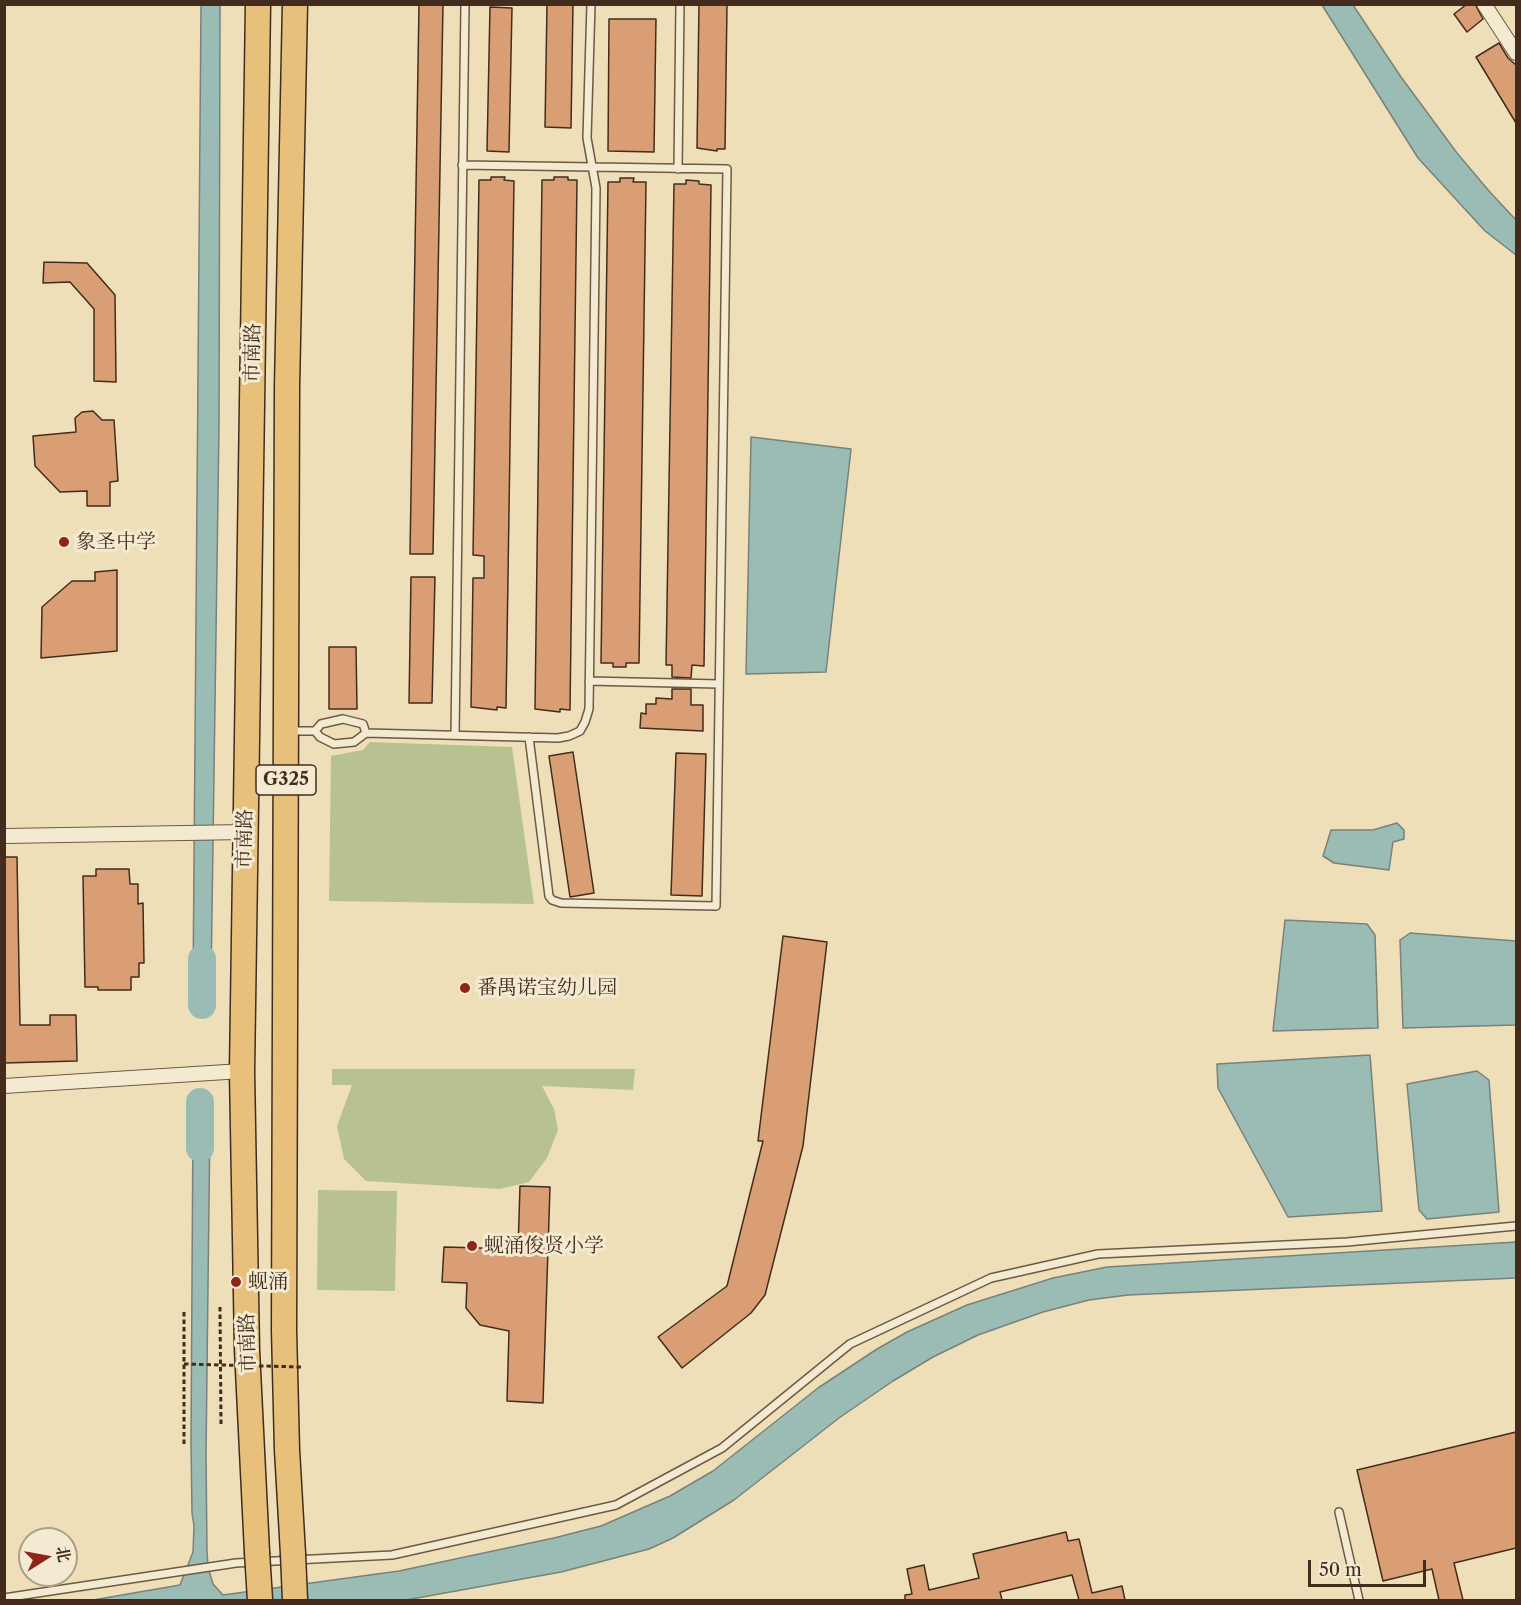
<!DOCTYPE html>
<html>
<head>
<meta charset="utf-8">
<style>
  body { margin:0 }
  #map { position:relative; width:1521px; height:1605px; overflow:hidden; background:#eedfb9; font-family:"Libre Caslon Text","Noto Serif SC",serif }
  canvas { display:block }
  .frame { position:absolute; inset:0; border:6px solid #432c1d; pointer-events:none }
  .north { position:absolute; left:18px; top:1527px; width:60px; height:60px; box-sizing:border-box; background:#f4ead2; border:2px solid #ad9e8a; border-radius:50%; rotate:79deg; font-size:16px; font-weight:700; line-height:24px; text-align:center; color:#432c1d }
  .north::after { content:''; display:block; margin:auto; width:21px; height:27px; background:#8f2418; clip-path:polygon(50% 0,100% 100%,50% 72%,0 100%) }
  .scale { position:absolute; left:1308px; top:1560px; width:118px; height:27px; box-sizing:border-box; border:3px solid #432c1d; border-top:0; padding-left:8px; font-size:18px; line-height:21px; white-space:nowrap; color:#432c1d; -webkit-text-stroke:4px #f4ead2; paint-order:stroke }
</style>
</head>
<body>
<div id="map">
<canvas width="1521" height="1605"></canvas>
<div class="frame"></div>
<div class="north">北</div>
<div class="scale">50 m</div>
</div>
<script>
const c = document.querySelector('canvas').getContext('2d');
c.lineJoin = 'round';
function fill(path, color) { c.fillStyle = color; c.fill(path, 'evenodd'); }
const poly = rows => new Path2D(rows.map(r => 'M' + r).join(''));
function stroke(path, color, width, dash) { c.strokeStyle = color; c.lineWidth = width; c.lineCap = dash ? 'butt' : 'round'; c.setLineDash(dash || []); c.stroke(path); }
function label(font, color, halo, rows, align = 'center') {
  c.font = font + ' "Libre Caslon Text","Noto Serif SC",serif'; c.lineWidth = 6; c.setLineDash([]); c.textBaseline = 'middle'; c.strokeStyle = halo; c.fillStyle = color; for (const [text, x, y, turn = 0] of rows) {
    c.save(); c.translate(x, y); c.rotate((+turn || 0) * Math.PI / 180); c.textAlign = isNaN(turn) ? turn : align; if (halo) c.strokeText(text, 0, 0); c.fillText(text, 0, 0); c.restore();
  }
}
fill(poly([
  [370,742,512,747,534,904,329,901,331,756,363,750],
  [332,1069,635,1069,633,1090,542,1086,554,1109,558,1130,547,1158,529,1182,500,1189,366,1181,344,1159,337,1126,352,1085,332,1085],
  [318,1190,397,1191,395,1291,317,1290]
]), '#b7c290');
const water = poly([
  [220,4,219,425,211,982,202,996,193,986,201,5,220,4],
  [1322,5,1353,5,1401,77,1457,153,1489,191,1516,220,1516,255,1485,231,1418,158,1322,5],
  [751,437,851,449,826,672,746,674,751,437],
  [1397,823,1404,830,1404,839,1393,842,1389,870,1334,863,1323,856,1331,830,1373,830,1397,823],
  [1285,920,1367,924,1375,935,1378,1028,1273,1031,1285,920],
  [1410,933,1516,941,1516,1025,1403,1028,1400,940,1410,933],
  [1370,1055,1382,1211,1288,1217,1218,1088,1217,1064,1370,1055],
  [1477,1071,1489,1080,1499,1212,1427,1219,1419,1210,1407,1084,1477,1071],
  [200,1110,210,1119,206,1454,207,1551,208,1567,213,1584,223,1595,399,1571,554,1538,601,1526,670,1496,713,1471,818,1388,877,1349,907,1332,967,1305,1053,1278,1107,1267,1516,1242,1516,1278,1128,1295,1089,1300,1043,1312,978,1335,933,1357,893,1381,839,1418,734,1500,673,1538,649,1549,561,1572,406,1600,93,1600,180,1585,193,1552,194,1526,192,1513,191,1444,193,1118,200,1110]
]);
fill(water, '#9bbcb5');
stroke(water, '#788278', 1.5);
stroke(poly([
  [202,1005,202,959],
  [200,1148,200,1102]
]), '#9bbcb5', 28);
const building = poly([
  [419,4,443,4,433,554,410,554,419,4],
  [547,4,573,4,571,128,545,127,547,4],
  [699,4,727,4,725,149,717,149,717,151,697,148,699,4],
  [1467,4,1475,4,1483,19,1467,32,1454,14,1467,4],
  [490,7,512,8,509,152,487,151,490,7],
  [609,19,656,19,654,152,608,151,609,19],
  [1499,43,1508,58,1516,65,1516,123,1476,57,1499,43],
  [491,177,505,177,504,180,514,181,506,708,497,707,497,710,471,707,473,578,484,578,484,556,473,555,479,180,491,180,491,177],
  [554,177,568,177,568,180,577,180,570,710,560,709,560,712,535,709,542,180,554,180,554,177],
  [620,178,634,178,633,182,646,182,639,663,626,663,626,667,613,667,613,663,601,663,608,182,620,182,620,178],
  [686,180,699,181,699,184,711,185,704,666,692,665,691,678,672,677,672,665,666,665,674,184,686,184,686,180],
  [44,262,87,263,115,295,116,382,94,381,94,309,70,282,43,283,44,262],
  [93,411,102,420,114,420,118,481,110,482,110,506,87,506,87,491,60,492,35,466,33,436,76,432,75,418,82,412,93,411],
  [117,570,117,651,41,658,42,607,72,581,95,581,95,572,117,570],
  [411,577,435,577,432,703,409,703,411,577],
  [329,647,356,647,357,709,329,709,329,647],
  [672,689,691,689,691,705,703,705,703,731,640,728,641,713,646,714,646,704,656,704,656,698,672,699,672,689],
  [573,752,594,893,570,897,549,756,573,752],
  [676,753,706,754,702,896,671,895,676,753],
  [4,857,17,857,20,1025,50,1025,50,1015,76,1015,77,1061,4,1063,4,857],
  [96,869,129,869,130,884,138,884,138,904,143,903,144,963,139,963,139,977,131,977,131,990,98,990,98,987,85,987,83,876,96,876,96,869],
  [783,936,827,942,803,1146,765,1295,751,1313,682,1368,658,1337,727,1286,763,1141,758,1141,783,936],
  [520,1186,550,1187,543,1403,507,1401,509,1331,480,1325,466,1308,467,1283,442,1282,444,1247,518,1249,520,1186],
  [1516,1432,1516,1548,1454,1563,1463,1600,1439,1600,1432,1569,1383,1581,1357,1470,1516,1432],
  [1066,1532,1068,1541,1079,1539,1092,1593,1122,1586,1125,1600,1079,1600,1072,1575,1000,1592,1002,1600,905,1600,905,1595,912,1594,907,1569,924,1565,929,1590,979,1578,973,1554,1066,1532]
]);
fill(building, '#da9e74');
stroke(building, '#432c1d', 1.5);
const lane = poly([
  [462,165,727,169,716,906,561,903,552,900,549,896,529,737],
  [678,169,680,4],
  [589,681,719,684],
  [343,719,363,724,366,733,354,742,334,744,320,737,315,731,321,724,343,719],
  [291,731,315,731],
  [366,733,558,738,569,736,580,731,585,722,589,709,596,188,587,138,591,4],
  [455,735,465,4],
  [1339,1512,1359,1600],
  [4,1598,236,1563,392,1555,616,1505,722,1448,850,1344,991,1278,1098,1254,1347,1242,1516,1226]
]);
const street = poly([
  [1484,4,1516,53],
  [4,836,245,832],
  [4,1086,242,1071]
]);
const highway = poly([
  [257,1552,247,1350,242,1071,258,4],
  [293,1554,287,1450,284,1330,287,387,295,4]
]);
stroke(lane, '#6e5944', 10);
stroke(street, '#6e5944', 16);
stroke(highway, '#432c1d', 27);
stroke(poly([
  [220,1307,221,1425],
  [184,1444,184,1309]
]), '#432c1d', 3, [4.5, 3]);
stroke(lane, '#f4ead2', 7);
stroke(street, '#f4ead2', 14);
stroke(highway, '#e7c07c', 24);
const highwayBridge = poly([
  [257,1552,260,1600],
  [293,1554,295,1600]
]);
stroke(highwayBridge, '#432c1d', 27, []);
stroke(poly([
  [184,1364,301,1367]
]), '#432c1d', 3, [4.5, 3]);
stroke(highwayBridge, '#e7c07c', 24);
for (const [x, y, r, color] of [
  [64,542,6,"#8f2418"],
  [465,988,6,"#8f2418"],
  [472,1246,6,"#8f2418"],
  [236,1282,6,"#8f2418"]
]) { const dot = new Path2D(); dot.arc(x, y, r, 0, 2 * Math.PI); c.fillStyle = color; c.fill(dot); stroke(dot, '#f4ead2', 2); }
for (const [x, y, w] of [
  [286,780,60]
]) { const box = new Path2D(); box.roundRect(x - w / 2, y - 15, w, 30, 4.5); c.fillStyle = '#f4ead2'; c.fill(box); stroke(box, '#432c1d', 1.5); }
label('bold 18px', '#432c1d', null, [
  ["G325",286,780]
]);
label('20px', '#432c1d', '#f4ead2', [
  ["市南路",253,353,-89],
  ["市南路",245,839,-89],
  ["市南路",248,1343,-92]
]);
label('20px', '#432c1d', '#f4ead2', [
  ["象圣中学",76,542],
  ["番禺诺宝幼儿园",477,988],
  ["蚬涌俊贤小学",484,1246],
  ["蚬涌",248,1282]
], 'left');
</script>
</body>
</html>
